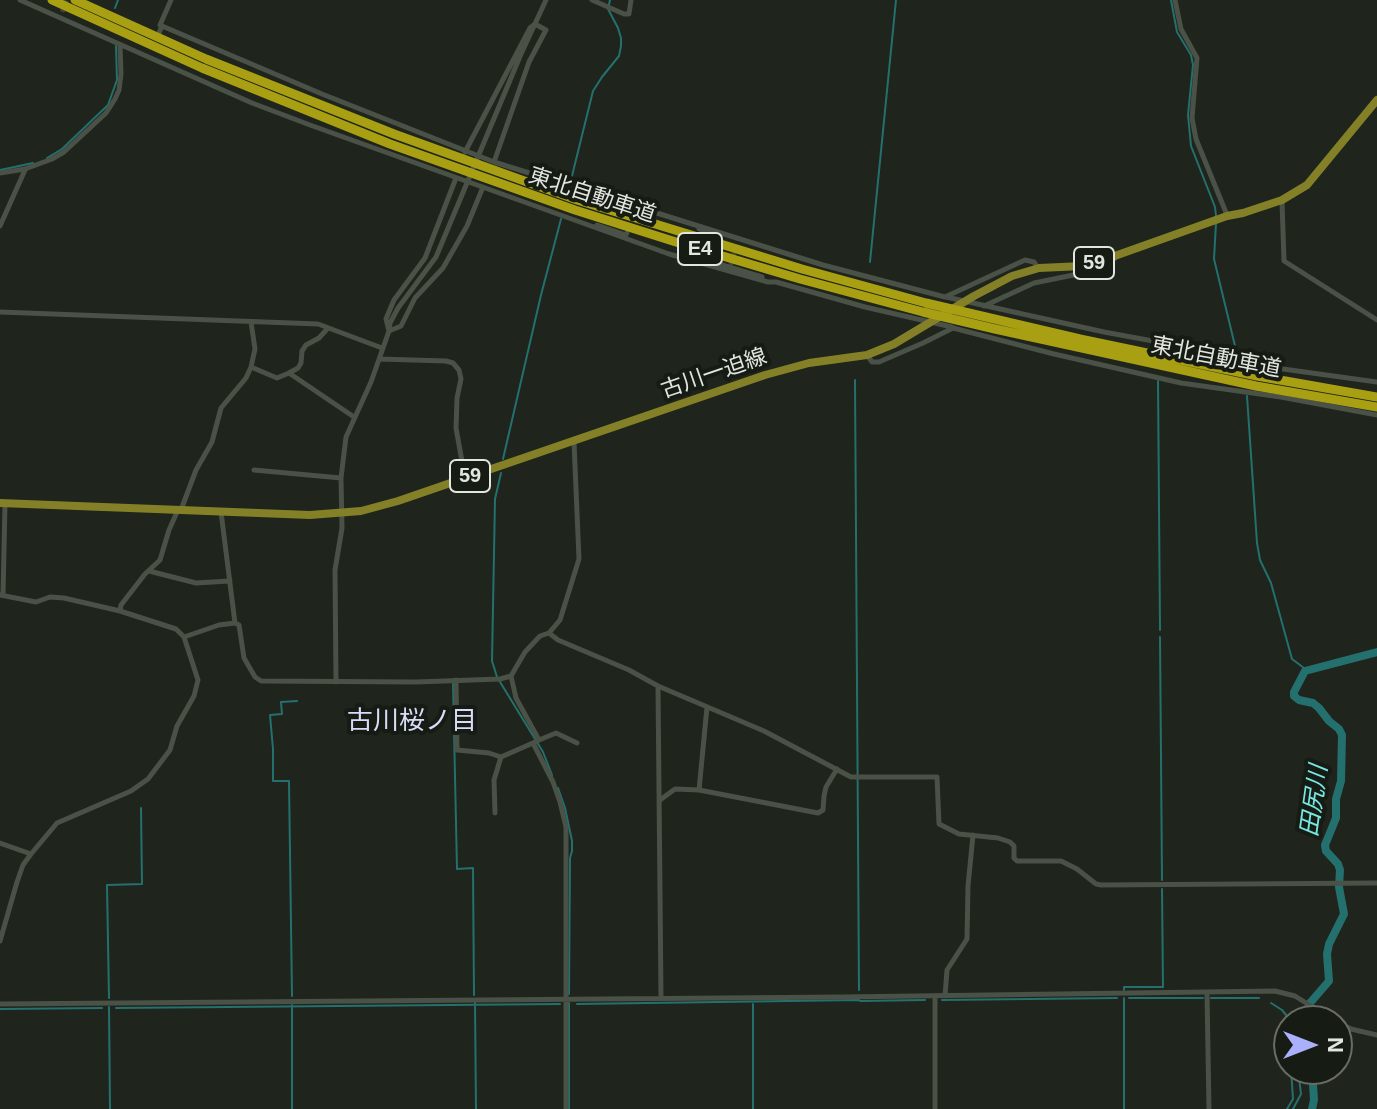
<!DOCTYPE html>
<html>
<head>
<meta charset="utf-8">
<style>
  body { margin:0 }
  #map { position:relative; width:1377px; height:1109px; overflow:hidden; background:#1f241c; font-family:Helvetica,sans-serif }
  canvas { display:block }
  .north { position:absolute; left:1273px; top:1005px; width:80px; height:80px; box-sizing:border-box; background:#161b13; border:2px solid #686c65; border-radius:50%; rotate:90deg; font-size:22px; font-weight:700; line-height:32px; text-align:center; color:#e2e6e0 }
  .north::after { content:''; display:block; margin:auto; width:28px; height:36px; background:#aab0fb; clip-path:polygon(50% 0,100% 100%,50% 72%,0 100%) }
</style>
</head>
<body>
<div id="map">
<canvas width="1377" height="1109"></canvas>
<div class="north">N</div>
</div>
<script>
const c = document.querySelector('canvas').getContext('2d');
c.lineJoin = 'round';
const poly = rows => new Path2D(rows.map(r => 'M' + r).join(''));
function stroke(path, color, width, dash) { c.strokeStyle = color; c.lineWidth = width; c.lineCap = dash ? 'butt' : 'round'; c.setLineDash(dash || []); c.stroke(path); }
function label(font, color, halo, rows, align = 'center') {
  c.font = font + ' Helvetica,"Noto Sans JP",sans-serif'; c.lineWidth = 8; c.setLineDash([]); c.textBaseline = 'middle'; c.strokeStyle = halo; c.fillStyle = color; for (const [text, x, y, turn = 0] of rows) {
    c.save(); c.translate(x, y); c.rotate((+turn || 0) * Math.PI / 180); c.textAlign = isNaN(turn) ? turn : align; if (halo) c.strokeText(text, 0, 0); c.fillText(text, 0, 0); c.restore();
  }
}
stroke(poly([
  [1171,0,1177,32,1191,55,1193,65,1188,115,1191,146,1215,207,1216,216],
  [115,8,118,0],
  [47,158,62,149,108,105,117,80,116,46],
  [0,170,33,163],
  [570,184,593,91,602,77,619,56,621,46,621,38,618,28,608,9,610,0],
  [1216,223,1214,259,1236,350],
  [870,262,896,0],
  [855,380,859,990],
  [1158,381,1160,630],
  [1247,396,1257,543,1260,560,1271,583,1292,659,1304,668,1305,671],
  [503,459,541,295,561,219],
  [501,473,495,499,492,661,497,677,543,752,552,775],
  [1160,637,1162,880],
  [453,684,457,869,473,868,474,995],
  [558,788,565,808,572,841,572,851,570,858,569,994],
  [1124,990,1124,987,1163,987,1162,889],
  [292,996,289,781,273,781,273,749,270,715,282,714,281,702,297,701],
  [109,998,107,885,142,884,141,808],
  [1124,998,1124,1109],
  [1129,998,1203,998],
  [1211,998,1259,998],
  [942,1000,1117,998],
  [860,1001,925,1000],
  [475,1003,476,1109],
  [569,1003,569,1109],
  [1271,1003,1282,1010,1291,1021],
  [577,1004,859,1000],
  [753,1004,753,1109],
  [292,1005,292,1109],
  [109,1007,110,1109],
  [116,1008,560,1004],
  [0,1009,102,1008],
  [1287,1109,1293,1099,1291,1069],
  [1293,1109,1301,1094,1298,1069]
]), '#24706e', 2);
stroke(poly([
  [1307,1021,1306,1013,1310,1003,1329,981,1327,954,1329,944,1344,914,1339,887,1340,870,1338,864,1326,851,1325,845,1336,818,1336,799,1341,781,1342,735,1339,729,1329,721,1319,708,1313,703,1299,700,1294,696,1294,692,1305,671,1377,652],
  [1312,1069,1314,1100,1312,1109]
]), '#24706e', 8);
stroke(poly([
  [62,12,67,0],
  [731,265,736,244]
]), '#3c4139', 5, [5, 2.5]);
stroke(poly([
  [20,0,252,103,310,125,669,254,768,282,775,282],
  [592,0,624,14,629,14,631,0],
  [1175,0,1181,29,1197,58,1192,118,1196,139,1227,215],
  [162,26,322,94,494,162],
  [159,33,162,26,160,25,171,0],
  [465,152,530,28,535,24,546,30,529,62,494,162,823,265,945,297,1025,260,1034,262,1038,268],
  [0,173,25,169,52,159,64,152,106,113,115,99,119,90,121,74,120,45],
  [456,178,425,258,394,300,388,314,386,319,389,331,401,326,415,298,443,268,467,226,483,187],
  [589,193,594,198,634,211,634,213],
  [1282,201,1284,261,1377,320],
  [597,225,626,235,627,233],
  [0,226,25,170],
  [699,229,720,236],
  [684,256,699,258,762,277],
  [776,282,865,307,952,327],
  [946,297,1104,332,1191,348,1283,369,1377,382],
  [984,306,1034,283,1093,271,1110,263,1116,257],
  [0,312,318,324,382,348],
  [867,355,872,362,879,362,923,343,953,328,1054,354,1181,383,1281,397,1377,415],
  [379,359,446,361,453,363,459,370,461,379,457,398,456,428,465,478],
  [251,367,277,378,289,373,298,368,301,363,302,351,306,345,319,338,328,328],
  [289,373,354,417],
  [254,470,341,478],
  [181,510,196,470,212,442,221,408,246,378,251,367,255,349,251,322],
  [221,512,235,623,239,625,244,658,255,677,261,681,416,682,500,679,511,676],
  [149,571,196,583,230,581],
  [0,595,36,602,50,597,64,598,120,611,176,629,184,637,198,680,194,696,177,726,170,750,148,779,131,791,57,823,31,854,23,865,17,882,0,941],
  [3,595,5,504],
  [120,611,121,605,145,574,160,560,169,530,178,510],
  [549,633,558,640,629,670,658,686,764,731,851,777,937,777,939,824,959,834,998,838,1010,842,1014,846,1014,858,1017,861,1061,861,1077,869,1096,884,1101,885,1377,883],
  [184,637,219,625,235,623],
  [456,680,457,750,489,753,501,757],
  [336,682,335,570,342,528,341,478,346,437,371,382,389,331,390,323,398,308,436,257,521,54,546,0],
  [658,686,661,997],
  [539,740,556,733,577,743],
  [699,790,707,707],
  [660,800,675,789,699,790,818,813,823,810,824,796,826,787,837,769],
  [495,813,494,780,501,757,533,743],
  [0,843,31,854],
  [1207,993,1209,1109],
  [945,996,947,970,967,939,968,886,973,835],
  [0,1004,842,997,1275,991,1295,996,1335,1021],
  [1337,1022,1351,1029,1377,1035],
  [566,1109,566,827,560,802,553,782,533,743,539,740,516,698,511,676,525,652,540,636,549,633,560,620,579,559,574,442],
  [935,1109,935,996]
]), '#4a5147', 5);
stroke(poly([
  [0,503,310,515,361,511,398,501,765,375,809,363,867,355,894,344,974,296,1012,276,1039,268,1083,266,1095,263,1227,216,1243,213,1282,200,1307,185,1377,100]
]), '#838027', 8);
stroke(poly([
  [52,0,202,68,390,144,575,210,679,243,800,279,923,312,995,329,1256,386,1377,407],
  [75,0,206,59,394,134,577,200,802,269,926,303,1080,339,1257,376,1377,397]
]), '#a99f12', 9);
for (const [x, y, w] of [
  [700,249,44],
  [1094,263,40],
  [470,476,40]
]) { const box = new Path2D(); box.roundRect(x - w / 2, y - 16, w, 32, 6); c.fillStyle = '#161b13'; c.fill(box); stroke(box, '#e2e6e0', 2); }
label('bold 20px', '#e2e6e0', null, [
  ["E4",700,249],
  ["59",1094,263],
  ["59",470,476]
]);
label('22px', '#e2e6e0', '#161b13', [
  ["東北自動車道",592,196,18],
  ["東北自動車道",1216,358,11],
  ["古川一迫線",714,374,-19]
]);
label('italic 24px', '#77e7e4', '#161b13', [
  ["田尻川",1315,801,-82]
]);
label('26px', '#d8dcf9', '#161b13', [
  ["古川桜ノ目",412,722]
]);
</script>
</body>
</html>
